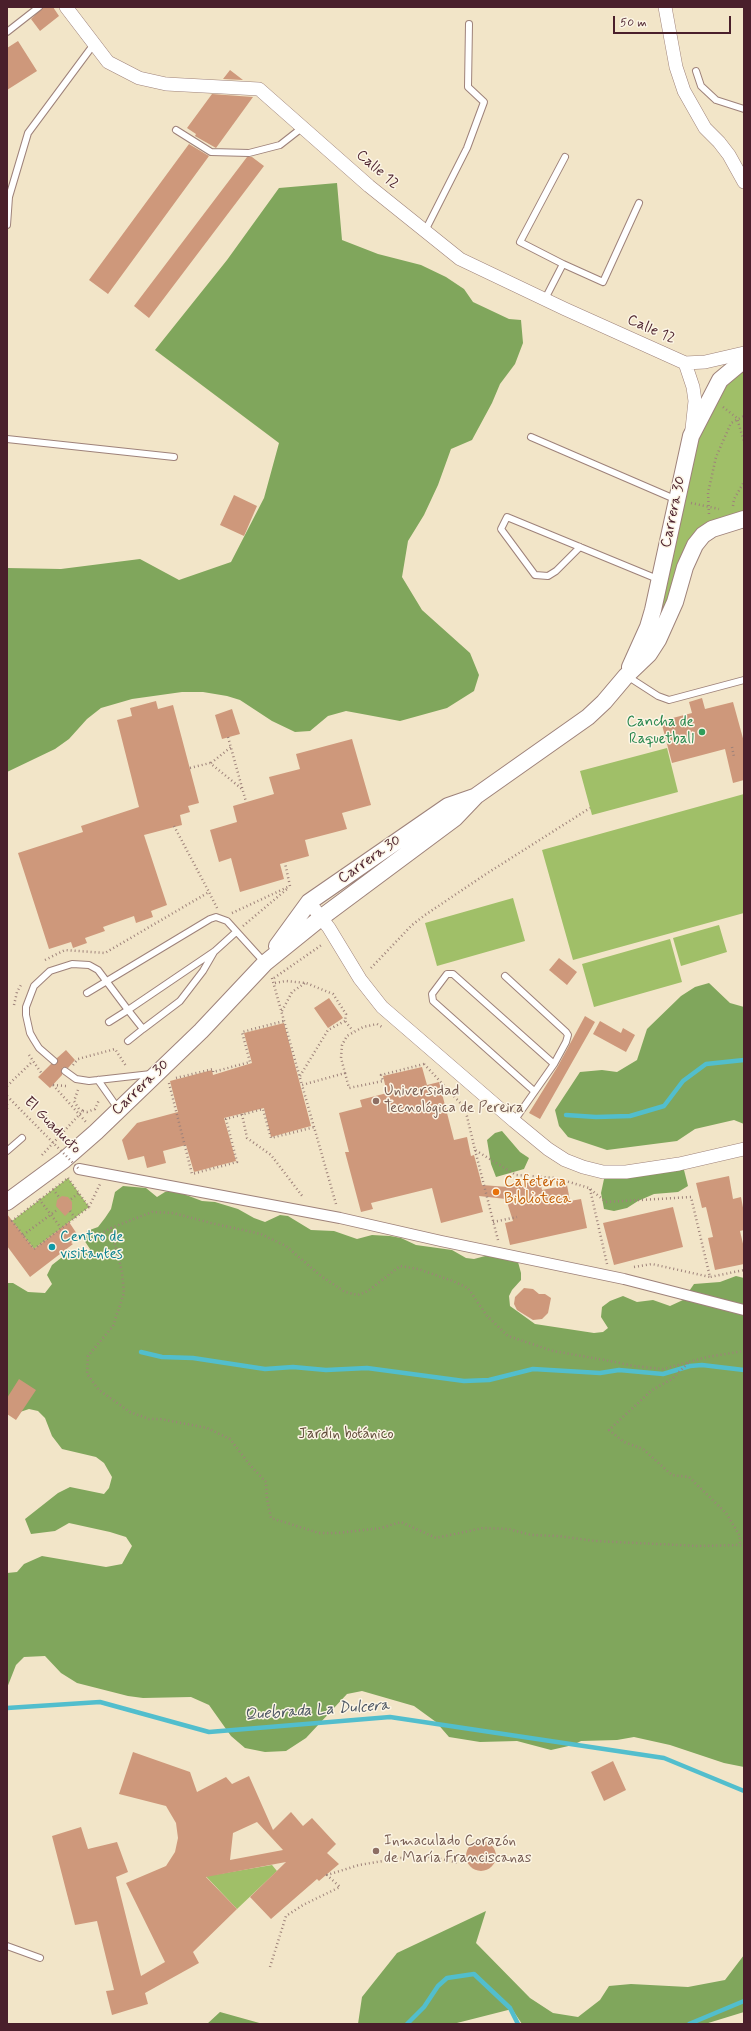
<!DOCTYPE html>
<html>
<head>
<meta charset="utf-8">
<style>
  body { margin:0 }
  #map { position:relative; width:751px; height:2031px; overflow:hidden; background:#f2e5c8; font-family:Mynerve,sans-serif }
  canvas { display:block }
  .frame { position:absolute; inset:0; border:8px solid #4a1f2b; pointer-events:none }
  .scale { position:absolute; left:613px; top:16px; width:118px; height:18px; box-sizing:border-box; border:2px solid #4a1f2b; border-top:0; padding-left:5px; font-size:12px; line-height:14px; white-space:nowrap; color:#4a1f2b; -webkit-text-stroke:3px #fcf5e5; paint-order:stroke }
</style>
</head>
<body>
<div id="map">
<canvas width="751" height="2031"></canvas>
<div class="frame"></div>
<div class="scale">50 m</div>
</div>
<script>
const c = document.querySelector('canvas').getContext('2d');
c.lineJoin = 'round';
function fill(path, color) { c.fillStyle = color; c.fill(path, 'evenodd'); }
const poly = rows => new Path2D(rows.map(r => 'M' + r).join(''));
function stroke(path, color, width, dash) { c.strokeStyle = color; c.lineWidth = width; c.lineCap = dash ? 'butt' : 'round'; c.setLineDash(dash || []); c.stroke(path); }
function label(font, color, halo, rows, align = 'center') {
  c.font = font + ' Mynerve,sans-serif'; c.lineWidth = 3; c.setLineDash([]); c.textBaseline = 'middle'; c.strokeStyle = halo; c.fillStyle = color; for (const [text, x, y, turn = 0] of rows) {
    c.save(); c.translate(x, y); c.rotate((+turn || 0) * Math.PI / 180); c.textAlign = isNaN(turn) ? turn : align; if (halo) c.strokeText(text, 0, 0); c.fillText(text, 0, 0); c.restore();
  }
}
fill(poly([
  [744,360,744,519,703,535,675,602,640,647,691,436],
  [667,748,678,792,592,815,580,771],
  [744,794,744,913,573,960,542,850],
  [513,898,525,941,437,966,425,923],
  [719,925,727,952,681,966,673,938],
  [670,939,682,982,594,1007,582,964],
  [68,1178,89,1207,34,1249,12,1221],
  [272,1865,277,1871,237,1909,199,1869,213,1875]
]), '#a0bf68');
fill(poly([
  [337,183,342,240,378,254,421,265,446,277,464,289,473,302,509,319,521,320,523,343,515,364,500,384,492,403,472,440,451,449,438,485,424,515,408,541,402,577,422,610,470,653,479,675,474,691,447,708,400,721,346,711,328,716,310,731,295,732,272,721,240,700,227,696,203,692,182,692,132,699,101,708,87,719,69,739,55,749,7,772,7,568,61,569,140,559,179,580,231,562,264,498,279,443,155,350,227,260,279,188],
  [709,983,730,1003,744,1007,744,1124,734,1120,695,1129,677,1141,607,1150,568,1137,559,1126,555,1110,580,1072,602,1070,617,1072,637,1060,647,1029,681,996,695,987],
  [502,1131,520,1152,529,1158,524,1169,496,1177,491,1164,487,1140,495,1133],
  [670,1170,684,1170,688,1186,678,1192,654,1194,638,1201,627,1208,614,1211,604,1209,601,1193,604,1179,624,1178],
  [123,1186,146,1188,157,1197,165,1192,173,1190,202,1201,215,1202,238,1209,254,1218,265,1222,280,1215,288,1216,311,1230,334,1231,357,1239,372,1235,390,1236,401,1238,416,1245,452,1250,466,1258,474,1259,489,1255,518,1262,521,1273,521,1280,512,1290,509,1296,510,1306,535,1324,594,1333,603,1332,608,1328,601,1317,602,1307,610,1301,623,1296,637,1302,653,1300,670,1306,683,1300,694,1284,720,1282,736,1276,744,1278,744,1767,724,1763,670,1745,634,1737,617,1740,581,1741,573,1745,551,1750,517,1741,480,1742,449,1737,436,1722,414,1706,362,1691,347,1694,306,1738,286,1751,265,1752,245,1748,231,1736,209,1705,191,1697,143,1698,128,1696,77,1683,61,1673,45,1656,24,1657,16,1665,7,1688,7,1573,17,1572,24,1564,42,1556,106,1567,122,1564,132,1546,126,1537,110,1532,69,1523,55,1531,31,1534,25,1519,58,1493,70,1487,104,1494,109,1488,112,1477,104,1463,96,1457,62,1449,52,1436,45,1418,38,1411,29,1409,20,1412,7,1403,7,1283,13,1283,28,1292,45,1293,52,1284,47,1275,52,1265,61,1258,73,1254,88,1252,90,1249,84,1240,87,1231,98,1227,105,1218,111,1209,115,1192],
  [486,1911,476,1943,530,1998,553,2013,578,2017,600,2000,609,1986,631,1984,688,1987,725,1980,744,1955,744,2012,705,2024,522,2024,512,2009,453,2024,358,2024,362,1997,397,1953],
  [220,2012,263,2024,207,2024]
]), '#80a65c');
stroke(poly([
  [566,1115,596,1117,630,1116,664,1106,683,1081,706,1064,744,1060],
  [141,1352,162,1357,193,1358,265,1369,293,1367,326,1370,367,1368,464,1381,489,1380,533,1369,600,1373,619,1370,663,1374,690,1366,702,1365,744,1370],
  [7,1708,100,1702,209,1732,390,1717,664,1758,744,1791],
  [407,2024,424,2007,438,1986,447,1978,474,1974,510,2008,518,2024],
  [689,2024,744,2001]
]), '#52becd', 4.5);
fill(poly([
  [43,7,53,7,59,16,40,31,31,19],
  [18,41,37,71,7,90,7,48],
  [230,70,243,80,223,79],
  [212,94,253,97,216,148,195,136,196,134,187,128],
  [189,144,209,156,108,294,89,280],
  [247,157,252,157,264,166,149,318,134,306],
  [234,495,257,506,244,536,220,525],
  [702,698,705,709,733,702,744,742,744,780,733,783,725,749,672,763,661,721,692,713,689,702],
  [156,701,158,709,173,705,199,803,188,806,190,812,180,815,182,825,144,835,167,905,151,911,153,917,136,923,134,916,103,927,105,931,85,938,87,943,73,948,71,942,49,949,18,853,83,832,81,826,139,807,117,720,132,716,130,708],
  [232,709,240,734,222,739,215,715],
  [352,739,371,805,342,813,347,829,305,840,309,856,280,864,284,879,240,892,231,858,219,862,210,830,237,822,233,806,274,794,269,777,300,769,296,754],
  [559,958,577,972,567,985,549,970],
  [329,998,343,1018,328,1028,314,1008],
  [585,1016,595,1022,540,1119,529,1113,558,1066],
  [600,1021,621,1033,623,1028,635,1035,626,1052,593,1034],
  [284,1023,311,1126,271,1137,264,1108,224,1118,236,1161,194,1172,186,1145,163,1151,166,1163,147,1168,144,1156,128,1160,122,1140,137,1123,178,1112,170,1081,212,1070,213,1075,252,1063,244,1033],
  [66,1050,75,1060,68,1068,65,1067,62,1068,62,1075,50,1088,38,1077,51,1064,57,1064,57,1058],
  [422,1067,427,1085,439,1082,454,1140,467,1137,471,1156,474,1155,482,1185,508,1187,540,1180,542,1190,567,1185,570,1201,581,1199,587,1228,510,1245,505,1223,513,1221,506,1199,479,1196,483,1212,441,1223,432,1188,371,1203,373,1209,361,1212,345,1152,349,1152,339,1113,362,1107,360,1100,387,1093,383,1076],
  [729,1176,733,1199,741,1197,744,1213,744,1230,740,1231,744,1248,744,1264,715,1270,708,1238,713,1237,706,1207,702,1208,696,1183],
  [62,1196,68,1197,72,1202,72,1209,65,1216,56,1206,57,1200],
  [673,1207,683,1247,614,1265,603,1223],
  [7,1214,34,1249,69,1222,79,1237,71,1243,73,1244,30,1277,7,1246],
  [524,1288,533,1289,539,1294,545,1294,551,1298,548,1313,542,1319,533,1320,517,1310,514,1304,515,1297],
  [19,1379,36,1390,16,1420,7,1414,7,1398],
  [133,1752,190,1772,197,1792,226,1777,232,1784,249,1776,273,1830,291,1812,303,1826,312,1818,336,1844,327,1853,339,1864,319,1881,317,1879,271,1919,250,1897,286,1862,206,1877,237,1909,193,1952,199,1963,145,1993,148,2004,112,2015,106,1991,114,1990,97,1921,75,1925,52,1836,81,1827,88,1849,117,1842,128,1872,116,1877,141,1976,165,1962,126,1883,166,1866,175,1852,178,1838,176,1823,166,1806,119,1794],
  [257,1822,283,1850,230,1860,233,1833],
  [613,1761,626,1790,604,1801,591,1772],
  '466 1856a15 15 0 1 1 30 0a15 15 0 1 1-30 0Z'
]), '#ce987b');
const service = poly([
  [7,32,39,7],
  [696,71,701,86,716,100,744,109],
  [176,130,211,152,249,153,280,145,303,127],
  [7,225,9,197,28,133,94,44],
  [425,231,467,148,484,102,468,87,469,24],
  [563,264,603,282,639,203],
  [545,299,563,264,520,242,565,157],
  [531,437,677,500],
  [7,439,174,457],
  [580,547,556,571,548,576,535,575,501,529,507,517,660,580],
  [627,676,658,696,669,700,744,680],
  [505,976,566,1032,568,1035,566,1042,554,1064,514,1121],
  [87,993,210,919,216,917,227,921,265,963],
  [109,1022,128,1010,143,1029,180,1001,203,971,214,952],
  [128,1041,143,1029],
  [54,1061,39,1048,34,1040,30,1033,26,1015,26,1007,34,986,50,971,72,964,89,965,98,970,128,1010,215,951,236,932],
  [65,1071,76,1079,89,1081,151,1074],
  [98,1080,119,1110],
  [534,1091,433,1001,432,994,447,974,453,974,554,1064],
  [7,1151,22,1138],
  [7,1946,40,1958]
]);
const pedestrian = poly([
  [79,1169,340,1218,441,1241,624,1279,744,1310]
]);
const minor = poly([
  [66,7,108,62,139,78,166,84,259,89,369,186,460,259,565,309,685,363,705,362,744,353],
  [665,7,676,67,684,91,705,128,719,142,729,155,744,182],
  [685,363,693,387,695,401,692,429],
  [309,902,329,928,360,979,382,1007,514,1121,548,1149,565,1160,583,1167,603,1172,626,1172,679,1164,744,1149]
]);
const tertiary = poly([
  [630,667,648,627,653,610,691,436,720,380,744,360],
  [277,946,309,902,448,806,474,797],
  [7,1202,64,1160,96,1132,201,1031,265,963,322,917,455,818,476,796,588,717,604,702,626,676,649,654,658,640,675,602,685,567,695,545,703,535,712,529,744,519]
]);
stroke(service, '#9e827a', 8);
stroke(pedestrian, '#9e827a', 12);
stroke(minor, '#9e827a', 14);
stroke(tertiary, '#9e827a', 18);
stroke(poly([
  [723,407,737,418,744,442],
  [691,503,719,509],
  [733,506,734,499,744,482],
  [709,514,708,493,716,457,731,423,744,416],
  [228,737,246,802],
  [732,747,734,757],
  [211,763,231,747],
  [190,768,210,763,242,789],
  [174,826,209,892],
  [232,913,290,886,285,863],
  [243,926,287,889],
  [45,960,65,950,105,953,209,892,217,908],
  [371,968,412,925,425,915,486,874,590,808],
  [272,978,302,1085],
  [274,978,323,944],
  [275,983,286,981,306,983,333,994,346,1014,345,1021,353,1031],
  [14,1005,17,992,21,985],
  [282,1011,292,992,305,983],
  [29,1055,42,1074],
  [424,1064,465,1108,475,1150,516,1175,556,1178,589,1188,606,1202,691,1197,710,1277,744,1270],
  [73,1065,78,1059,115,1049,126,1066],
  [345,1073,349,1088,383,1081,381,1075,424,1064],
  [300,1076,328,1030,345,1021],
  [176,1078,213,1069,213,1072,250,1062,242,1032,284,1021],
  [169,1083,192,1174,237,1162,226,1119,263,1109,271,1138,315,1127],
  [53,1085,86,1122],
  [53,1085,66,1086],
  [7,1086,33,1061],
  [78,1090,74,1101,79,1109,83,1111],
  [7,1096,10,1099],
  [7,1104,7,1110],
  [242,1114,247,1138,271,1155,303,1197],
  [475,1150,498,1240],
  [42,1155,79,1115,83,1111,87,1112,95,1109,99,1100],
  [68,1178,89,1207,34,1249,12,1221,68,1178],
  [53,1189,59,1197],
  [590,1189,607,1264],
  [39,1199,61,1228],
  [71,1199,79,1193],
  [336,1204,302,1085,345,1073,341,1058,342,1045,347,1036,363,1027,377,1024,382,1027],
  [89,1207,100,1184],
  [70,1211,75,1218],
  [493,1222,517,1217],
  [111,1228,122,1272,124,1293,113,1326,88,1356,87,1374,99,1390,130,1412,149,1419,160,1419,207,1428,230,1439,250,1465,266,1482,267,1499,271,1518,319,1533,338,1533,381,1528,401,1522,436,1538,483,1528,509,1529,531,1535,558,1536,595,1541,699,1546,740,1545,744,1547],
  [23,1235,57,1210],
  [90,1240,111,1228,152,1212,173,1213,211,1223,261,1234,286,1246,321,1276,345,1292,358,1295,368,1291,400,1266,418,1269,453,1281,468,1288,487,1316,508,1336,553,1351,605,1360,634,1366,663,1369,707,1357,744,1351],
  [7,1249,9,1249],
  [634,1267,652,1264,710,1277],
  [688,1363,672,1379,652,1390,609,1430,624,1442,643,1449,672,1475,689,1477,726,1513,740,1536,740,1545],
  [270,1967,286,1916,303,1905,340,1887,327,1875,359,1865,401,1858,432,1857,459,1863]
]), '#9e827a', 2.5, [1, 3]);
stroke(service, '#fff', 6);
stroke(pedestrian, '#fff', 10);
stroke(minor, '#fff', 13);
stroke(tertiary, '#fff', 16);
stroke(poly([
  [10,1099,79,1169]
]), '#9e827a', 2.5, [1, 3]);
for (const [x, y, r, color] of [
  [702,732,4,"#2e9e5b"],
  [376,1101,4,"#8d6e63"],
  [496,1192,4,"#e8710a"],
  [52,1247,4,"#0f9aa8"],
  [376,1851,4,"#8d6e63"]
]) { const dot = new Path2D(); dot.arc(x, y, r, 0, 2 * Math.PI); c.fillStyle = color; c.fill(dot); stroke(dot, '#fcf5e5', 1.5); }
label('15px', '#4a1f2b', '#fcf5e5', [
  ["Calle 12",377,170,41],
  ["Calle 12",651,330,24],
  ["Carrera 30",674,512,-78],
  ["Carrera 30",370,860,-35],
  ["Carrera 30",141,1088,-44],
  ["El Guaducto",52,1126,45]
]);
label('15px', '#27864d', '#fcf5e5', [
  ["Cancha de",694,723],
  ["Raquetball",694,740]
], 'right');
label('15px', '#785e54', '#fcf5e5', [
  ["Universidad",384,1092],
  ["Tecnológica de Pereira",384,1109],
  ["Inmaculado Corazón",384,1842],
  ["de María Franciscanas",384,1859]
], 'left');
label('15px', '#c56008', '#fcf5e5', [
  ["Cafeteria",504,1183],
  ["Biblioteca",504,1200]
], 'left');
label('15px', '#0d838f', '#fcf5e5', [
  ["Centro de",60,1238],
  ["visitantes",60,1255]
], 'left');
label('15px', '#644f3d', '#fcf5e5', [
  ["Jardín botánico",346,1435]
]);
label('italic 16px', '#4d5764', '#fcf5e5', [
  ["Quebrada La Dulcera",317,1711,-4]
]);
</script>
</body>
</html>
